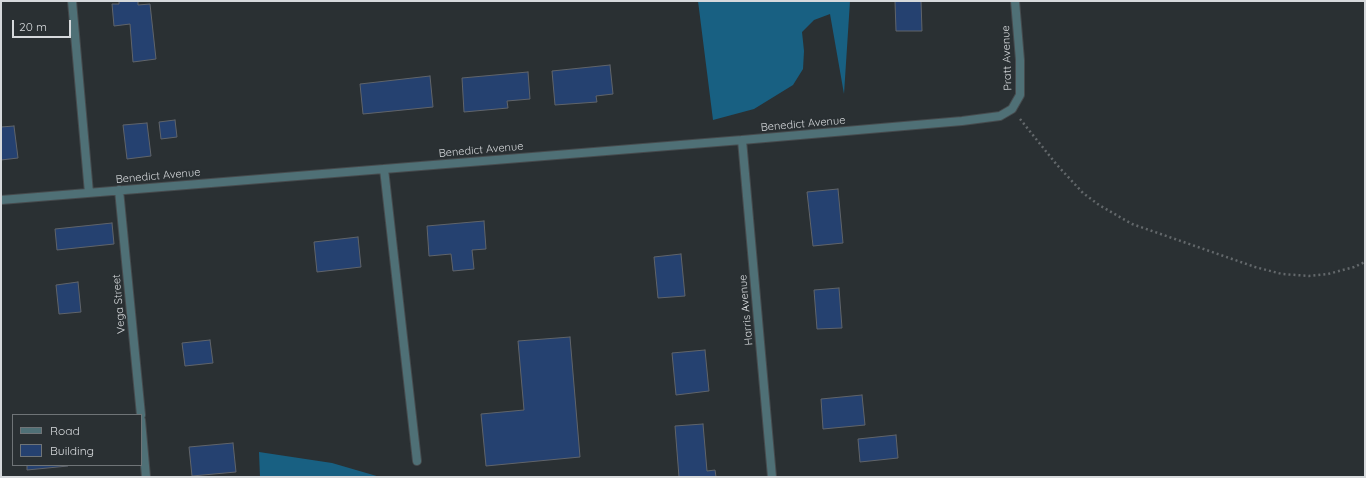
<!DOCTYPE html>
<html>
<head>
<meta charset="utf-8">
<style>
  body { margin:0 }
  #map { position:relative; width:1366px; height:478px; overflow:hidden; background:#2a3033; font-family:Quicksand,sans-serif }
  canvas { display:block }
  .frame { position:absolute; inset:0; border:2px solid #d6d9dc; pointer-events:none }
  .legend { position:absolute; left:12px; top:414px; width:130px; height:52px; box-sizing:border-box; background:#2a3033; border:1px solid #6f7477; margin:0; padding:5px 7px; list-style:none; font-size:12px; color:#d6d9dc }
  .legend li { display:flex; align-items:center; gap:8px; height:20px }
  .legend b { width:20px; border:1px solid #6f7477 }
  .scale { position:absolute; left:12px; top:20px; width:59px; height:18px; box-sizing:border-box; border:2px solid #d6d9dc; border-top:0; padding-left:5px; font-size:12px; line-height:14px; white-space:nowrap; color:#d6d9dc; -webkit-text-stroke:3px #2a3033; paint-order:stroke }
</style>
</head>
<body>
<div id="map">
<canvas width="1366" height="478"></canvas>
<div class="frame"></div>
<ul class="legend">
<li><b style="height:5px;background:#4f7076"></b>Road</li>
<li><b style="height:11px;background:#254170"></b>Building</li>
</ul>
<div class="scale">20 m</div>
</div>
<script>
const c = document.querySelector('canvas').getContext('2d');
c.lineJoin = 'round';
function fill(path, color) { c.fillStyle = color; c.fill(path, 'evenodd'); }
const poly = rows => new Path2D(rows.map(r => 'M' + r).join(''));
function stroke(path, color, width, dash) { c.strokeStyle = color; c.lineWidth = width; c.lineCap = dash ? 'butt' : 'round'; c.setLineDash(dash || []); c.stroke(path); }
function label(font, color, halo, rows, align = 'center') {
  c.font = font + ' Quicksand,sans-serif'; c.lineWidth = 3; c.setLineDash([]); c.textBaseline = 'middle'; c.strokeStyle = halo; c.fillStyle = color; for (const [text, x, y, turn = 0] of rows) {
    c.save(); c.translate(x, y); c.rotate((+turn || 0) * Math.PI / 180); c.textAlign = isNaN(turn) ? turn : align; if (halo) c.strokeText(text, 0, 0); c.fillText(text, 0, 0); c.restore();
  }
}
fill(poly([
  [698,1,850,1,844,94,830,14,814,20,802,32,804,51,803,69,793,85,754,109,713,120],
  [259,452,332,463,380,477,260,477]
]), '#186082');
const building = poly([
  [119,1,138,1,138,5,150,4,156,59,133,62,130,24,114,26,112,4,119,4,119,1],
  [895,1,921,1,922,31,896,31,895,1],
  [610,65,613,94,596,96,597,102,555,105,552,71,610,65],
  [528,72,530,99,507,101,508,108,464,112,462,78,528,72],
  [430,76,433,107,363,114,360,84,430,76],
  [175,120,177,137,161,139,159,122,175,120],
  [147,123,151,156,127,159,123,125,147,123],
  [14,126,18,158,1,160,1,127,14,126],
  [838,189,843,243,813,246,807,192,838,189],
  [484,221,486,249,472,250,474,269,453,271,451,254,429,256,427,226,484,221],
  [112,223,114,244,57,250,55,229,112,223],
  [358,237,361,267,317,272,314,242,358,237],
  [681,254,685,296,658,298,654,257,681,254],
  [78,282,81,312,59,314,56,285,78,282],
  [839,288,842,328,817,329,814,290,839,288],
  [570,337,580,457,486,466,481,414,524,410,518,341,570,337],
  [210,340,213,363,185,366,182,343,210,340],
  [705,350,709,391,676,395,672,353,705,350],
  [862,395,865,425,823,429,821,399,862,395],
  [703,424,707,471,715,470,716,477,679,477,675,426,703,424],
  [896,435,898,458,860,462,858,439,896,435],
  [233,443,236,472,192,476,189,447,233,443],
  [27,465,68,465,68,466,27,470,27,465]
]);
fill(building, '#254170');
stroke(building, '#60646a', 1);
const minor = poly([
  [72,1,89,193],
  [742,140,772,477],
  [384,169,417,461],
  [119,190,141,415],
  [1,200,742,140,962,121,1000,116,1012,109,1020,95,1020,60,1015,1],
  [141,420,146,477]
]);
stroke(minor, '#464b4e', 10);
stroke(poly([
  [1020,119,1057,165,1083,193,1099,205,1132,224,1255,267,1282,274,1309,276,1328,274,1354,267,1365,262]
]), '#63686b', 2.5, [2, 3]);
stroke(minor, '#4f7076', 8);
label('11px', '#d6d9dc', '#2a3033', [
  ["Pratt Avenue",1007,58,-92],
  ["Benedict Avenue",803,124,-5],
  ["Benedict Avenue",481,150,-5],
  ["Benedict Avenue",158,176,-5],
  ["Vega Street",119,304,-95],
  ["Harris Avenue",746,310,-95]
]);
</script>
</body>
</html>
